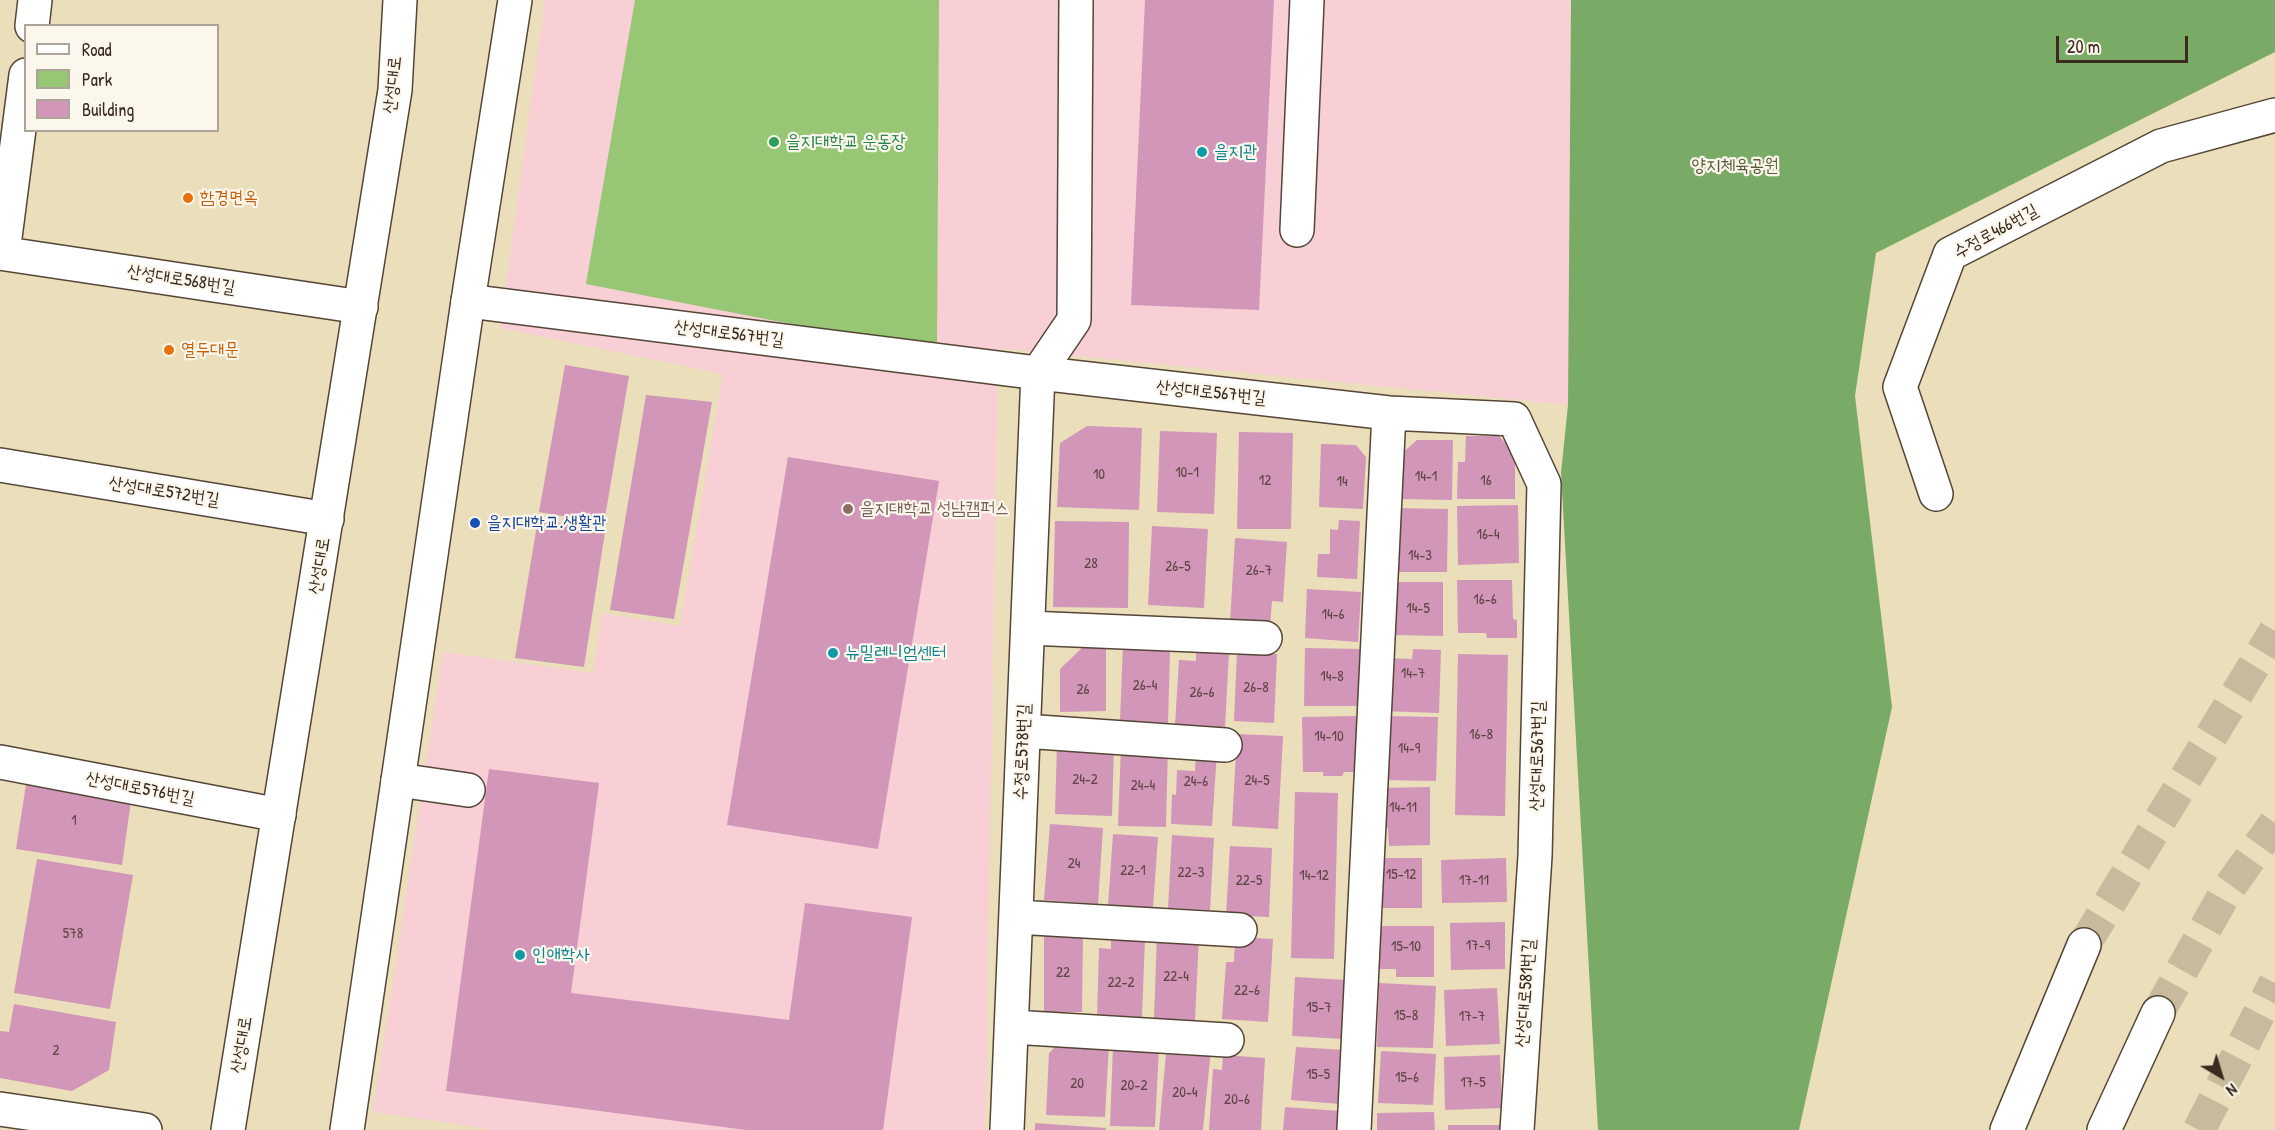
<!DOCTYPE html>
<html>
<head>
<meta charset="utf-8">
<style>
  body { margin:0 }
  #map { position:relative; width:2275px; height:1130px; overflow:hidden; background:#ebdebb; font-family:"Patrick Hand",sans-serif }
  canvas { display:block }
  .legend { position:absolute; left:24px; top:24px; width:195px; height:108px; box-sizing:border-box; background:#fbf7ec; border:2px solid #aea59a; margin:0; padding:8px 10px; list-style:none; font-size:18px; color:#3b2a1e }
  .legend li { display:flex; align-items:center; gap:12px; height:30px }
  .legend b { width:30px; border:2px solid #aea59a }
  .north { position:absolute; left:2191px; top:1046px; width:60px; height:60px; -webkit-text-stroke:4px #fbf7ec; paint-order:stroke; rotate:142deg; font-size:16px; font-weight:700; line-height:24px; text-align:center; color:#3b2a1e }
  .north::after { content:''; display:block; margin:auto; width:21px; height:27px; background:#3b2a1e; clip-path:polygon(50% 0,100% 100%,50% 72%,0 100%) }
  .scale { position:absolute; left:2056px; top:36px; width:132px; height:27px; box-sizing:border-box; border:3px solid #3b2a1e; border-top:0; padding-left:8px; font-size:18px; line-height:21px; white-space:nowrap; color:#3b2a1e; -webkit-text-stroke:4px #fbf7ec; paint-order:stroke }
</style>
</head>
<body>
<div id="map">
<canvas width="2275" height="1130"></canvas>
<ul class="legend">
<li><b style="height:8px;background:#fff"></b>Road</li>
<li><b style="height:16px;background:#97c674"></b>Park</li>
<li><b style="height:16px;background:#d196b8"></b>Building</li>
</ul>
<div class="north">N</div>
<div class="scale">20 m</div>
</div>
<script>
const c = document.querySelector('canvas').getContext('2d');
c.lineJoin = 'round';
function fill(path, color) { c.fillStyle = color; c.fill(path, 'evenodd'); }
const poly = rows => new Path2D(rows.map(r => 'M' + r).join(''));
function stroke(path, color, width, dash) { c.strokeStyle = color; c.lineWidth = width; c.lineCap = dash ? 'butt' : 'round'; c.setLineDash(dash || []); c.stroke(path); }
function label(font, color, halo, rows, align = 'center') {
  c.font = font + ' "Patrick Hand","Poor Story",sans-serif'; c.lineWidth = 4.5; c.setLineDash([]); c.textBaseline = 'middle'; c.strokeStyle = halo; c.fillStyle = color; for (const [text, x, y, turn = 0] of rows) {
    c.save(); c.translate(x, y); c.rotate((+turn || 0) * Math.PI / 180); c.textAlign = isNaN(turn) ? turn : align; if (halo) c.strokeText(text, 0, 0); c.fillText(text, 0, 0); c.restore();
  }
}
fill(poly([
  [545,0,1571,0,1568,405,998,348,985,1130,496,1130,373,1112,443,652,593,673,602,613,680,626,723,374,500,328]
]), '#f7cfd4');
fill(poly([
  [635,0,939,0,937,350,873,340,586,284]
]), '#97c674');
fill(poly([
  [1571,0,2275,0,2275,52,1876,253,1855,396,1892,707,1799,1130,1598,1130,1561,473,1568,405]
]), '#79ab66');
fill(poly([
  [1145,0,1274,0,1259,310,1131,305],
  [565,365,629,376,604,523,539,512],
  [646,395,712,402,674,619,610,610],
  [1087,426,1142,428,1139,510,1057,507,1060,443],
  [1160,431,1217,433,1214,514,1157,512],
  [1239,432,1293,433,1291,529,1237,529],
  [1466,436,1499,436,1515,453,1515,499,1457,499,1458,462,1465,462],
  [1417,440,1453,440,1452,500,1399,499,1400,455],
  [1321,444,1356,445,1366,457,1363,509,1319,507],
  [788,457,939,481,878,849,727,825],
  [1518,505,1519,563,1458,565,1457,506],
  [1391,508,1448,509,1447,572,1392,572,1393,538,1400,539,1400,523,1391,523],
  [538,519,605,532,584,667,515,658],
  [1339,520,1360,521,1357,579,1317,577,1318,554,1330,554,1330,529,1338,530],
  [1055,521,1129,522,1128,608,1053,607],
  [1152,526,1208,529,1204,608,1148,605],
  [1235,538,1287,542,1283,602,1272,601,1270,626,1230,623],
  [1457,580,1512,580,1513,619,1517,620,1517,638,1487,638,1486,633,1458,633],
  [1393,582,1443,582,1443,636,1392,635],
  [1307,589,1361,592,1358,642,1305,638],
  [1123,644,1140,645,1140,650,1170,651,1168,723,1120,721],
  [1084,646,1106,646,1106,711,1060,712,1060,669],
  [1305,648,1360,649,1359,706,1304,706],
  [1413,649,1441,650,1439,713,1381,711,1387,658,1412,659],
  [1196,651,1229,652,1225,728,1175,725,1179,660,1196,661],
  [1237,652,1277,654,1274,723,1234,721],
  [1458,654,1508,655,1505,816,1455,815],
  [1357,716,1357,757,1354,757,1354,772,1344,772,1342,776,1323,776,1323,772,1303,772,1302,717],
  [1382,716,1438,717,1436,781,1381,780],
  [1237,734,1283,736,1278,829,1232,826],
  [1168,743,1166,827,1118,826,1121,747],
  [1057,744,1114,745,1112,816,1055,814],
  [1196,751,1217,752,1212,826,1171,824,1172,794,1176,795,1177,770,1195,771],
  [489,769,599,783,571,993,789,1020,805,903,912,917,883,1130,746,1130,446,1091],
  [27,778,132,794,122,865,16,849],
  [1430,787,1430,845,1389,846,1388,828,1377,828,1377,788],
  [1295,792,1338,793,1334,959,1291,958],
  [1050,824,1103,828,1098,904,1044,900],
  [1113,834,1158,837,1153,908,1108,905],
  [1172,835,1214,838,1210,910,1168,908],
  [1230,846,1272,848,1269,917,1226,915],
  [1380,858,1422,858,1422,908,1376,908],
  [1506,858,1507,902,1442,903,1441,860],
  [37,859,133,875,110,1009,14,993],
  [1505,922,1505,969,1451,970,1450,923],
  [1379,926,1434,926,1434,977,1396,977,1396,969,1379,969],
  [1044,934,1083,935,1082,1012,1044,1012],
  [1157,934,1199,936,1195,1020,1154,1019],
  [1111,937,1145,938,1142,1018,1097,1017,1099,948,1111,949],
  [1235,937,1273,939,1268,1022,1222,1019,1226,962,1234,962],
  [1295,977,1347,980,1344,1039,1292,1036],
  [1379,983,1436,986,1433,1048,1377,1047],
  [1497,988,1500,1044,1446,1046,1444,990],
  [14,1004,116,1022,109,1070,72,1091,0,1078,0,1031,9,1032],
  [1061,1041,1109,1043,1105,1117,1046,1115,1049,1053],
  [1113,1046,1159,1047,1155,1127,1110,1126],
  [1296,1047,1345,1050,1340,1104,1291,1100],
  [1192,1048,1211,1049,1203,1130,1159,1130,1166,1054,1191,1056],
  [1381,1051,1436,1054,1433,1105,1378,1103],
  [1223,1055,1265,1058,1261,1130,1209,1130,1213,1069,1222,1070],
  [1500,1055,1502,1108,1445,1110,1444,1057],
  [1285,1107,1340,1111,1339,1130,1283,1130],
  [1434,1112,1435,1130,1377,1130,1377,1113],
  [1035,1123,1106,1128,1106,1130,1035,1130],
  [1448,1125,1501,1125,1501,1130,1448,1130]
]), '#d196b8');
stroke(poly([
  [2084,945,2275,631],
  [2158,1013,2224,895,2275,823],
  [2199,1130,2275,983]
]), '#c8ba9c', 33, [33, 16]);
const minor = poly([
  [32,26,35,0],
  [1297,230,1307,0],
  [0,253,361,307],
  [3,253,26,75],
  [468,301,1038,373,1389,413,1514,419,1544,484,1535,856,1517,1130],
  [1038,373,1074,320,1076,0],
  [0,465,327,519],
  [1936,494,1900,387,1950,254,2161,146,2275,115],
  [1028,628,1265,638],
  [1024,731,1225,745],
  [0,762,279,815],
  [398,780,468,790],
  [1016,917,1240,930],
  [1012,1027,1227,1040],
  [0,1109,145,1130],
  [1007,1130,1038,373],
  [1354,1130,1389,413]
]);
const major = poly([
  [228,1130,395,90,400,0],
  [347,1130,468,301,515,0],
  [2007,1130,2084,945],
  [2104,1130,2158,1013]
]);
stroke(minor, '#554536', 36);
stroke(major, '#554536', 36);
stroke(minor, '#fff', 33);
stroke(major, '#fff', 33);
for (const [x, y, r, color] of [
  [774,142,6,"#2e9e5b"],
  [1202,152,6,"#0f9aa8"],
  [188,198,6,"#e8710a"],
  [169,350,6,"#e8710a"],
  [848,509,6,"#8d6e63"],
  [475,523,6,"#1a4fb4"],
  [833,653,6,"#0f9aa8"],
  [520,955,6,"#0f9aa8"]
]) { const dot = new Path2D(); dot.arc(x, y, r, 0, 2 * Math.PI); c.fillStyle = color; c.fill(dot); stroke(dot, '#fbf7ec', 2); }
label('15px', '#604544', null, [
  ["10-1",1187,473],
  ["10",1099,475],
  ["14-1",1426,477],
  ["12",1265,481],
  ["16",1486,481],
  ["14",1342,482],
  ["16-4",1488,535],
  ["14-3",1420,556],
  ["28",1091,564],
  ["26-5",1178,567],
  ["26-7",1259,571],
  ["16-6",1485,600],
  ["14-5",1418,609],
  ["14-6",1333,615],
  ["14-7",1413,674],
  ["14-8",1332,677],
  ["26-4",1145,686],
  ["26-8",1256,688],
  ["26",1083,690],
  ["26-6",1202,693],
  ["16-8",1481,735],
  ["14-10",1329,737],
  ["14-9",1409,749],
  ["24-2",1085,780],
  ["24-5",1257,781],
  ["24-6",1196,782],
  ["24-4",1143,786],
  ["14-11",1403,808],
  ["1",74,821],
  ["24",1074,864],
  ["22-1",1133,871],
  ["22-3",1191,873],
  ["15-12",1401,875],
  ["14-12",1314,876],
  ["22-5",1249,881],
  ["17-11",1474,881],
  ["578",73,934],
  ["17-9",1478,946],
  ["15-10",1406,947],
  ["22",1063,973],
  ["22-4",1176,977],
  ["22-2",1121,983],
  ["22-6",1247,991],
  ["15-7",1319,1008],
  ["15-8",1406,1016],
  ["17-7",1472,1017],
  ["2",56,1051],
  ["15-5",1318,1075],
  ["15-6",1407,1078],
  ["17-5",1473,1083],
  ["20",1077,1084],
  ["20-2",1134,1086],
  ["20-4",1185,1093],
  ["20-6",1237,1100]
]);
label('18px', '#3b2a1e', '#fbf7ec', [
  ["산성대로",393,85,-84],
  ["수정로466번길",1996,232,-29],
  ["산성대로568번길",181,280,9],
  ["산성대로567번길",729,334,7],
  ["산성대로567번길",1211,393,6],
  ["산성대로572번길",164,492,9],
  ["산성대로",320,566,-81],
  ["수정로578번길",1023,752,-88],
  ["산성대로567번길",1538,756,-89],
  ["산성대로576번길",140,789,11],
  ["산성대로581번길",1526,993,-86],
  ["산성대로",242,1045,-81]
]);
label('18px', '#27864d', '#fbf7ec', [
  ["을지대학교 운동장",786,142]
], 'left');
label('18px', '#0d838f', '#fbf7ec', [
  ["을지관",1214,152],
  ["뉴밀레니엄센터",845,653],
  ["인애학사",532,955]
], 'left');
label('18px', '#575938', '#fbf7ec', [
  ["양지체육공원",1735,166]
]);
label('18px', '#c56008', '#fbf7ec', [
  ["함경면옥",200,198],
  ["열두대문",181,350]
], 'left');
label('18px', '#785e54', '#fbf7ec', [
  ["을지대학교 성남캠퍼스",860,509]
], 'left');
label('18px', '#164399', '#fbf7ec', [
  ["을지대학교.생활관",487,523]
], 'left');
</script>
</body>
</html>
